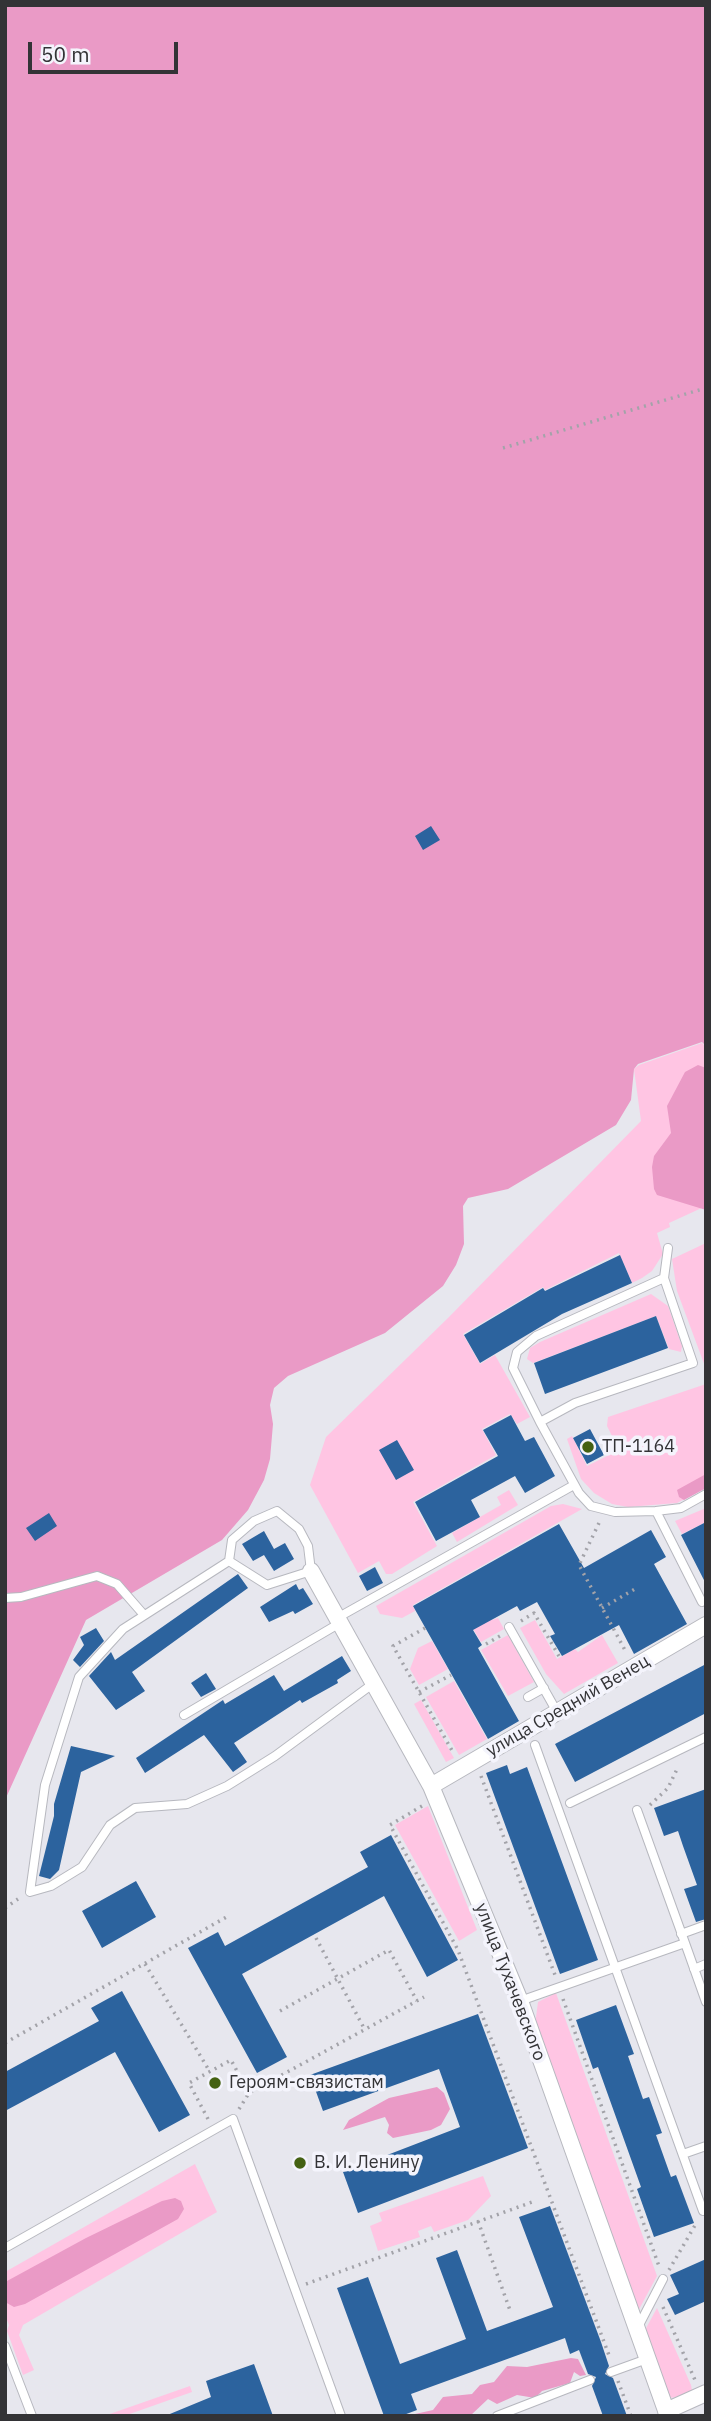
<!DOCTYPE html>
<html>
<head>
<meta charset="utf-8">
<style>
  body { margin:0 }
  #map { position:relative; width:711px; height:2421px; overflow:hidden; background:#e7e7ee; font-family:"IBM Plex Sans",sans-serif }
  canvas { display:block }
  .frame { position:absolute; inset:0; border:7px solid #333336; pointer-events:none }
  .scale { position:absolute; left:28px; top:42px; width:150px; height:32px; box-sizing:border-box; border:4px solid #333336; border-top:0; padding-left:9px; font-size:21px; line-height:24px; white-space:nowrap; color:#333336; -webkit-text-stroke:5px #f4f4fc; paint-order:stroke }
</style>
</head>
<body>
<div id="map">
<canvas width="711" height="2421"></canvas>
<div class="frame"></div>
<div class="scale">50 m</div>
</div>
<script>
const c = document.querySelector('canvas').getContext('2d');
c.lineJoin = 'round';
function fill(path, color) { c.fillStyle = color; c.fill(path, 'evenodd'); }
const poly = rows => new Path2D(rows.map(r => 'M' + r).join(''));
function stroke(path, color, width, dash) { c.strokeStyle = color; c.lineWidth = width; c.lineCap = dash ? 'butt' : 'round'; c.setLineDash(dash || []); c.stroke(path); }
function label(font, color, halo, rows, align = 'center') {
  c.font = font + ' "IBM Plex Sans",sans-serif'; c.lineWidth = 7; c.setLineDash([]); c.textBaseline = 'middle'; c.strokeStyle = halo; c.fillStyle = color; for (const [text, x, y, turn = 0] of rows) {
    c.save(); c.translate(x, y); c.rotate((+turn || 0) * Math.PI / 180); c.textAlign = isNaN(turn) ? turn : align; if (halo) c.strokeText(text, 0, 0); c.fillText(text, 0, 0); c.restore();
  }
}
fill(poly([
  [702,1043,706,1047,706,1206,669,1223,670,1227,657,1233,663,1254,652,1271,642,1278,632,1283,619,1253,545,1290,543,1287,463,1334,480,1364,495,1355,530,1417,517,1424,510,1414,482,1429,496,1455,413,1502,437,1546,392,1574,386,1574,379,1561,358,1573,310,1485,326,1437,449,1317,641,1121,634,1069,639,1065],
  [706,1243,706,1369,677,1291,672,1259],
  [651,1294,668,1306,682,1346,681,1352,669,1349,656,1316,533,1363,527,1359,530,1348,540,1342],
  [706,1384,706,1488,677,1503,628,1507,612,1504,594,1493,581,1479,567,1439,572,1436,587,1466,619,1450,607,1426,608,1417],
  [509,1490,518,1505,457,1542,452,1533,501,1505,497,1497],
  [563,1504,582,1509,413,1605,415,1611,402,1618,380,1614,376,1606,551,1506],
  [706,1508,706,1522,682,1534,675,1521],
  [484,1606,492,1620,498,1618,504,1629,481,1642,466,1617],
  [535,1620,557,1659,575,1649,578,1652,602,1635,618,1663,564,1694,546,1674,520,1628],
  [508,1635,534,1682,508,1696,481,1650],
  [432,1641,448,1669,419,1685,410,1669,418,1648],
  [454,1681,487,1739,459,1755,426,1697],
  [421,1700,454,1758,446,1762,414,1704],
  [428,1806,477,1930,459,1941,395,1825],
  [556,1993,657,2276,637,2313,535,2025,538,2002],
  [195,2164,217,2212,23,2325,19,2335,34,2370,23,2375,7,2331,9,2325,5,2315,5,2272],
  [483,2176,491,2196,468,2220,434,2232,431,2226,418,2231,420,2237,378,2251,370,2226,382,2221,379,2213],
  [657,2308,691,2385,693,2396,666,2398,644,2332],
  [190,2386,192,2392,124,2416,104,2416]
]), '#ffc5e3');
fill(poly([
  [5,5,706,5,706,1046,702,1042,638,1064,634,1069,631,1100,616,1125,508,1189,468,1198,463,1206,464,1244,456,1265,443,1286,385,1333,288,1376,274,1388,270,1405,273,1424,270,1459,264,1480,248,1510,222,1540,86,1620,5,1800],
  [698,1065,706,1068,706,1210,657,1195,654,1189,652,1167,654,1156,671,1133,667,1106,685,1072],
  [706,1474,706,1488,684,1500,679,1497,677,1490],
  [437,2087,444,2093,450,2109,441,2125,431,2130,393,2138,387,2133,389,2125,385,2117,343,2130,349,2120,389,2098],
  [175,2198,181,2201,184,2209,178,2219,25,2304,14,2307,5,2302,7,2281,86,2238,162,2201],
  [571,2358,578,2359,586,2375,580,2376,574,2372,570,2383,542,2391,535,2398,517,2395,497,2404,488,2399,470,2416,406,2416,433,2410,443,2397,472,2394,480,2385,494,2382,507,2366,527,2367]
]), '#ea9ac6');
fill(poly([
  [431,826,440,840,423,850,415,836],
  [620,1255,632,1283,562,1314,480,1363,464,1335,543,1288,545,1291],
  [656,1316,668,1348,545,1394,534,1363],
  [511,1415,525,1441,534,1437,555,1476,525,1493,515,1476,471,1500,480,1517,436,1541,415,1502,498,1456,483,1430],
  [590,1429,604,1455,587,1464,573,1438],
  [397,1440,414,1470,396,1480,379,1450],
  [49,1513,57,1526,35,1541,26,1528],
  [706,1522,706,1584,681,1535],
  [559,1524,584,1568,651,1530,666,1557,654,1564,687,1624,634,1654,619,1625,562,1656,550,1636,555,1634,537,1602,520,1611,517,1606,473,1630,482,1645,478,1648,519,1721,488,1739,413,1606],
  [264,1531,274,1549,285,1543,294,1559,274,1571,264,1555,253,1561,242,1544],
  [375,1567,383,1583,367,1591,359,1576],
  [238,1574,248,1588,132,1672,145,1691,116,1710,89,1676,111,1652,115,1660],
  [296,1584,299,1590,303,1588,313,1604,295,1614,293,1611,269,1622,260,1607],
  [96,1628,104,1641,80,1667,73,1660,84,1645,80,1637],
  [342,1656,351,1671,337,1680,338,1683,302,1703,300,1700,234,1743,247,1762,233,1772,204,1735,145,1773,136,1758,223,1700,225,1704,274,1675,284,1691],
  [706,1664,706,1713,575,1782,555,1744],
  [206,1673,216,1689,201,1697,191,1683],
  [71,1746,115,1756,81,1772,59,1870,50,1879,39,1876,54,1816,54,1804],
  [507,1765,510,1774,527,1767,598,1960,560,1974,486,1773],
  [706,1789,706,1919,696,1922,684,1889,697,1885,683,1846,678,1831,664,1836,654,1808],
  [391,1835,458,1960,427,1977,384,1896,242,1974,287,2057,257,2073,188,1948,218,1932,225,1946,368,1867,360,1852],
  [136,1881,156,1917,102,1948,82,1911],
  [122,1991,190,2115,159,2132,115,2052,5,2111,5,2072,99,2021,91,2008],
  [616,2005,634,2054,628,2056,643,2099,649,2097,662,2133,656,2135,671,2177,676,2175,694,2223,654,2237,637,2189,641,2187,598,2067,593,2069,576,2020],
  [478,2014,528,2148,358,2213,343,2172,460,2127,439,2069,323,2111,310,2075],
  [550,2206,601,2342,609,2366,605,2374,613,2378,627,2416,603,2416,592,2386,596,2377,588,2374,579,2350,570,2354,565,2338,411,2394,417,2410,401,2416,384,2416,337,2288,368,2277,400,2364,466,2339,436,2258,457,2250,487,2331,553,2307,519,2217],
  [706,2259,706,2301,675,2315,667,2299,679,2294,670,2275],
  [254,2364,273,2416,165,2416,211,2397,206,2381]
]), '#2c639e');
const lane = poly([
  [540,1422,513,1368,517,1352,536,1336,664,1278,668,1248],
  [656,1511,615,1512,591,1506,579,1493,540,1422,575,1403,693,1363,664,1278],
  [229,1561,232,1540,254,1521,277,1511,299,1529,308,1546,311,1571,267,1585,229,1561,123,1629,79,1677,45,1785,30,1892,51,1886,82,1867,110,1825,135,1808,187,1804,227,1786,275,1756,374,1683],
  [5,1598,21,1597,97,1576,117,1584,144,1615],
  [702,1602,656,1511,681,1508,706,1494],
  [337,1618,574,1485],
  [509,1627,557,1712],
  [528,1697,544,1688],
  [184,1715,340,1623],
  [535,1745,703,2211],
  [570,1803,706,1737],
  [681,1934,706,1925],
  [685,1943,706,2002],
  [694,1969,706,1964],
  [520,2001,685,1943,637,1810],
  [683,2154,706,2146],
  [5,2248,233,2119,341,2416],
  [637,2329,663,2279],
  [5,2346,32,2416],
  [611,2372,647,2359],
  [497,2416,590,2380]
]);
const street = poly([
  [311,1571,431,1786,520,2001,668,2416],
  [431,1786,706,1625],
  [666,2411,706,2393]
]);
stroke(lane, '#b7b8bf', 10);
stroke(street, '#b7b8bf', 18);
stroke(poly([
  [503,448,706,388],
  [599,1523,579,1565,626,1652],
  [602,1608,635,1589],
  [521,1621,534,1613,559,1656],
  [425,1628,393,1646,454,1754],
  [486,1644,500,1636],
  [419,1692,451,1675],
  [481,1776,555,1975],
  [650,1805,668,1788,678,1767],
  [422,1806,390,1825,458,1950,610,2358],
  [5,1908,18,1899],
  [316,1938,365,2030],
  [145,1964,210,2072],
  [563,1999,660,2269],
  [280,2011,389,1950,417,2001],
  [5,2043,230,1915],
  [239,2109,249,2093,424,1997],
  [208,2119,189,2083,231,2060,249,2093],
  [478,2221,511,2313],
  [669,2270,697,2222],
  [306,2284,535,2201],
  [663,2307,695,2380],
  [618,2381,631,2416]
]), '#a3a3a9', 3.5, [2, 5]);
stroke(lane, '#fff', 8);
stroke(street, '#fff', 16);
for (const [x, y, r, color] of [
  [588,1447,7,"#446112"],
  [215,2083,7,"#446112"],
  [300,2163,7,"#446112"]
]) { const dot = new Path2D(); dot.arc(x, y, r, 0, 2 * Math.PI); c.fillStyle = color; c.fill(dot); stroke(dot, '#f4f4fc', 2.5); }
label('18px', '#333336', '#f4f4fc', [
  ["ТП-1164",602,1447],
  ["Героям-связистам",229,2083],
  ["В. И. Ленину",314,2163]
], 'left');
label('18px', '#333336', '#f4f4fc', [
  ["улица Средний Венец",568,1706,-30],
  ["улица Тухачевского",510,1982,69]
]);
</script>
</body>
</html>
